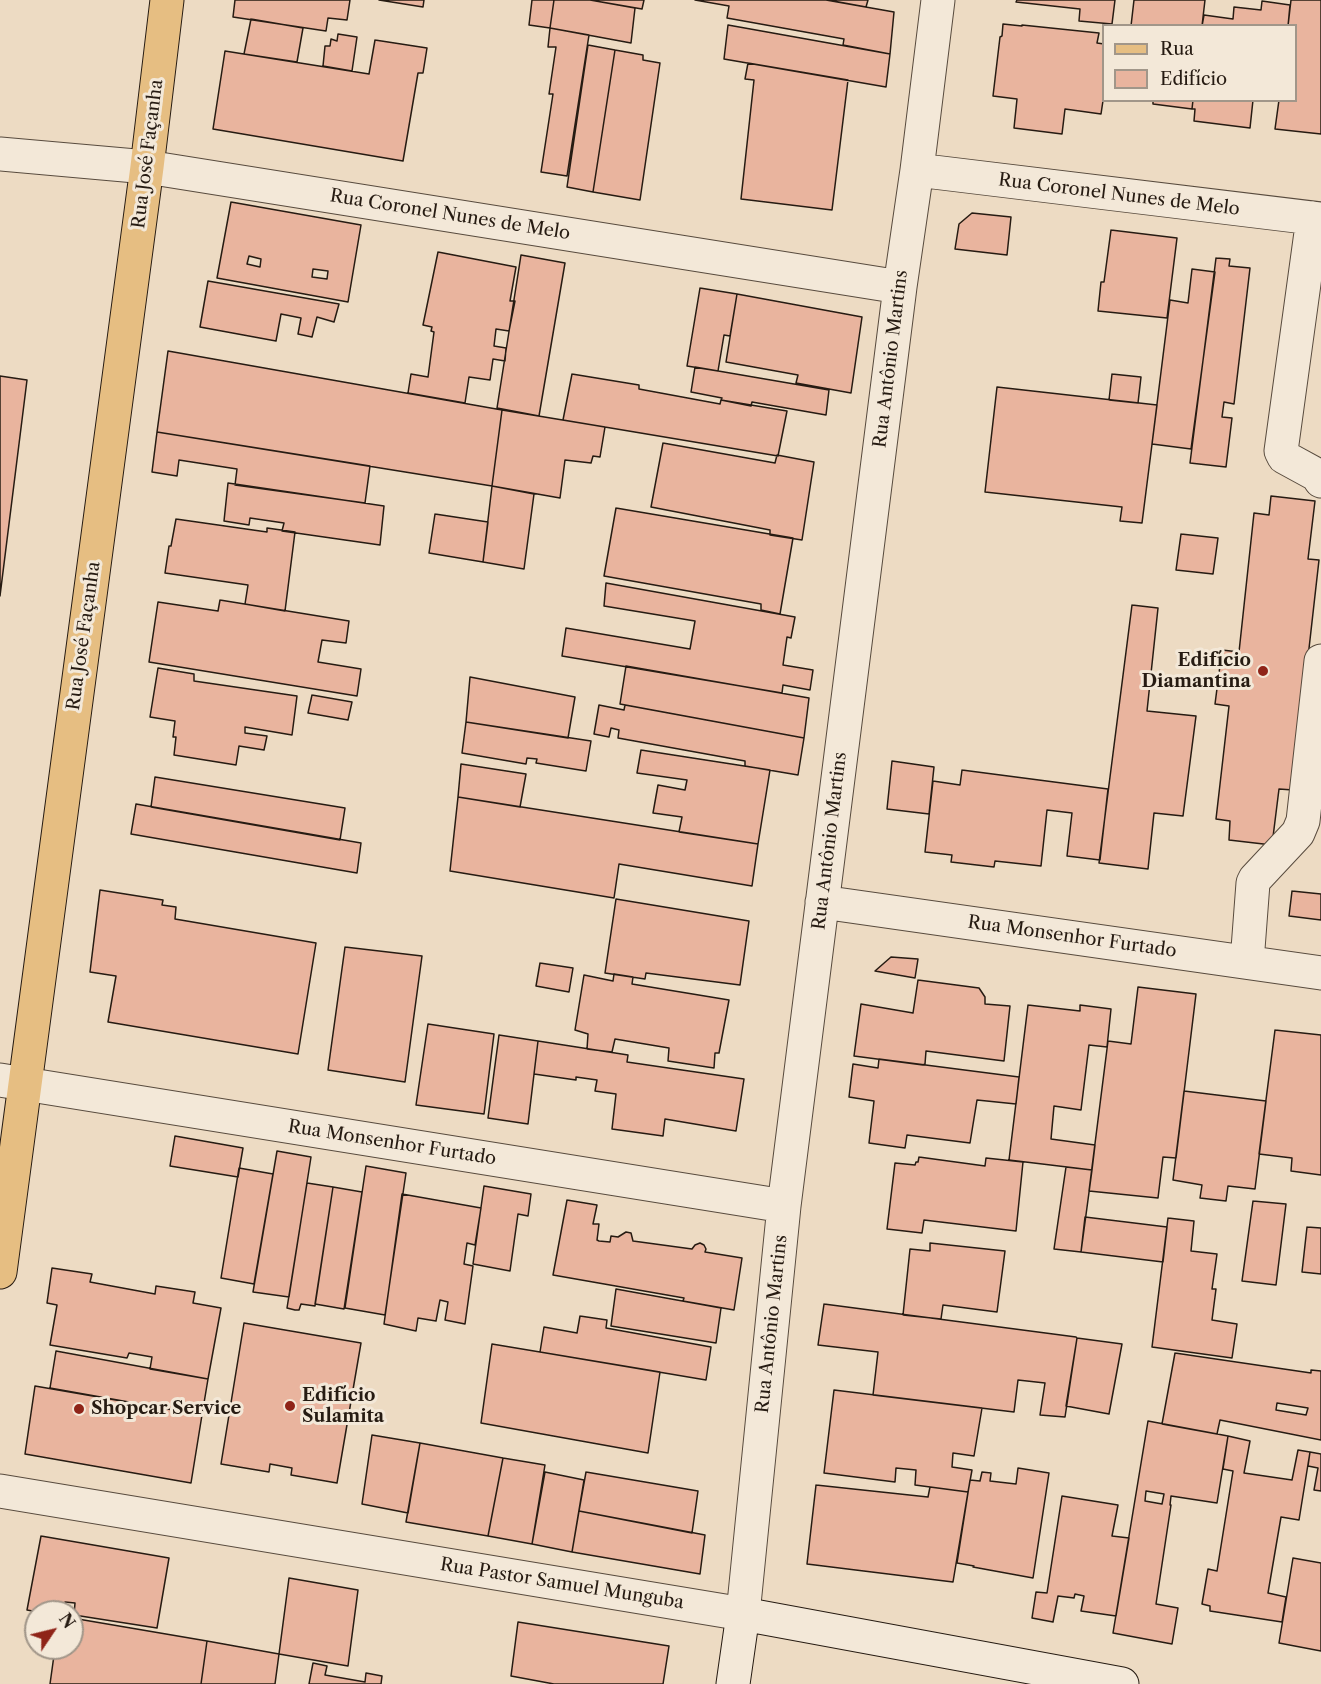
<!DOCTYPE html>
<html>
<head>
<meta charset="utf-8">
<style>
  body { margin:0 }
  #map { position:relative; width:1321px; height:1684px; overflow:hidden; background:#eddbc3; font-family:"Libre Caslon Text",serif }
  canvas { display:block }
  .legend { position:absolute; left:1102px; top:24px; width:195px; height:78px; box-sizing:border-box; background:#f3e8d8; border:2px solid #a19689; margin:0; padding:8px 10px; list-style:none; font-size:18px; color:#261b12 }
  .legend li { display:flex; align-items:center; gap:12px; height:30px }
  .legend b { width:30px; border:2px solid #a19689 }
  .north { position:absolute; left:24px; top:1600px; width:60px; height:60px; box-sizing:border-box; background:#f3e8d8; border:2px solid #a19689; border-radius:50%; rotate:55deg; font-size:16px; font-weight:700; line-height:24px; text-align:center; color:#261b12 }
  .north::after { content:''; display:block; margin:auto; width:21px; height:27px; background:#8f2418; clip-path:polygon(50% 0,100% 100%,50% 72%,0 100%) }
</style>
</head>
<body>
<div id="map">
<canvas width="1321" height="1684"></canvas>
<ul class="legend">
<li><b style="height:8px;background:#e6be82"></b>Rua</li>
<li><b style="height:16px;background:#e9b49e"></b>Edifício</li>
</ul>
<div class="north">N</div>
</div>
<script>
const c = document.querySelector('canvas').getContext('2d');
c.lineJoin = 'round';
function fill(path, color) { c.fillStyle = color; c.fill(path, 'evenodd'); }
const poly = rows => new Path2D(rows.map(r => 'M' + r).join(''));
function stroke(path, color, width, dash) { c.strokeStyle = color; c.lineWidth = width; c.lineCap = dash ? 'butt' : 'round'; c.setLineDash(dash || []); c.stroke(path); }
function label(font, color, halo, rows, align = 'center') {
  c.font = font + ' "Libre Caslon Text",serif'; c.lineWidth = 6; c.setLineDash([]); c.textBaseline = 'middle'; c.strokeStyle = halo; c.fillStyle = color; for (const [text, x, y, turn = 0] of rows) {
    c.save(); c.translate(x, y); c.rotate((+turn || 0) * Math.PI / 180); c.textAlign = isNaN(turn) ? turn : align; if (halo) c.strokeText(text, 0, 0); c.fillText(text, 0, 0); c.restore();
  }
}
const building = poly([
  [235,0,350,0,347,20,328,18,326,31,233,17,235,0],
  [379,0,424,0,423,7,379,0],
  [532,0,554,0,550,28,529,25,532,0],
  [554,0,590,0,635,8,631,43,550,28,554,0],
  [590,0,644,0,642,9,590,0],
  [695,0,826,0,894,12,890,54,843,45,844,39,727,18,729,6,695,0],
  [828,0,868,0,866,7,828,0],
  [1017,0,1115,0,1112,24,1079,21,1080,9,1016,2,1017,0],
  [1134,0,1205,0,1202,26,1131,26,1134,0],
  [1291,0,1321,0,1321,134,1275,129,1279,100,1296,100,1296,26,1288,26,1291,0],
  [1262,1,1290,5,1288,26,1202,26,1204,15,1233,19,1234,7,1261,10,1262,1],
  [251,19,303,28,297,62,244,54,251,19],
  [1003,24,1022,26,1022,25,1099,33,1097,43,1104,44,1104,94,1101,114,1065,109,1062,134,1014,128,1017,99,993,96,1000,37,1002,36,1003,24],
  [728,25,890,54,886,87,724,59,728,25],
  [550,28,589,35,567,176,541,172,553,94,549,94,556,47,548,47,550,28],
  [338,34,357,37,352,71,323,66,325,46,330,46,331,39,337,41,338,34],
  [375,40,427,48,423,73,418,73,403,161,213,129,225,51,369,74,375,40],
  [588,45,615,50,593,192,567,187,588,45],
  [615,50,643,55,643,60,660,63,640,200,593,192,615,50],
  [748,63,848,80,832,210,741,199,754,80,745,79,748,63],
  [1153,100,1193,100,1192,109,1153,104,1153,100],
  [1193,100,1253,100,1250,128,1194,121,1195,109,1192,109,1193,100],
  [231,202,361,225,348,302,217,278,231,202],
  [249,256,261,259,260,267,247,264,249,256],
  [313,269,328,271,327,279,312,277,313,269],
  [972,213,1011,217,1007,255,955,249,959,224,972,213],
  [1111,230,1177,238,1167,318,1098,311,1101,282,1104,282,1111,230],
  [438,252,516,267,510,301,515,301,509,331,496,329,494,346,506,348,505,361,493,359,490,380,469,377,465,403,408,393,411,374,428,377,434,332,431,331,432,327,423,325,438,252],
  [521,255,565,263,539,416,497,408,521,255],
  [1216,258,1230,259,1229,266,1250,268,1234,404,1224,402,1222,417,1232,418,1226,467,1190,463,1216,258],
  [1192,269,1215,272,1191,449,1152,444,1170,300,1188,303,1192,269],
  [208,281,339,304,334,322,317,317,312,337,298,334,301,318,281,314,276,341,200,327,208,281],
  [700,288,737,294,730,336,724,335,718,371,687,366,700,288],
  [737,294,862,317,851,393,796,383,798,375,726,362,737,294],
  [168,351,502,410,492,486,157,432,168,351],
  [695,367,829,390,826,415,752,402,751,406,721,400,722,398,691,392,695,367],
  [572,374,639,385,639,389,720,404,721,400,787,411,778,456,563,420,572,374],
  [1112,374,1141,377,1138,403,1109,400,1112,374],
  [0,376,27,380,0,596,0,376],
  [997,387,1157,405,1142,523,1120,521,1122,507,985,492,997,387],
  [502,410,605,427,600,457,593,456,591,463,565,460,560,498,492,486,502,410],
  [157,432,370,466,365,503,235,485,237,469,179,460,177,476,152,472,157,432],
  [663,443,775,463,777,455,814,462,802,540,770,535,770,530,651,507,663,443],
  [228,483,384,506,380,545,282,531,284,523,250,518,249,525,224,521,228,483],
  [492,486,534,494,524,569,483,562,492,486],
  [1271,496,1315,501,1308,559,1319,560,1293,790,1279,789,1272,845,1229,840,1230,821,1216,819,1229,706,1215,704,1222,650,1239,652,1254,513,1269,515,1271,496],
  [616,508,793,538,780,614,761,610,761,604,604,576,616,508],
  [435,514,488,522,483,562,429,553,435,514],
  [176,519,267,532,267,528,295,532,285,611,245,604,248,585,165,573,169,546,171,546,176,519],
  [1181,534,1218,538,1213,574,1176,570,1181,534],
  [606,583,795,617,791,638,787,637,783,665,813,670,810,690,783,685,782,693,562,656,566,628,690,649,695,621,604,606,606,583],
  [220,600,349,621,346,643,322,640,318,662,361,669,357,696,149,662,158,602,218,611,220,600],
  [1132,605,1158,608,1147,711,1196,716,1183,816,1154,813,1148,869,1099,863,1132,605],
  [626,666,809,698,804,738,620,704,626,666],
  [158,668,194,674,194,681,297,696,292,735,245,727,245,733,267,736,264,750,239,746,236,765,174,755,176,737,173,737,175,721,150,717,158,668],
  [470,677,575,697,568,738,466,722,470,677],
  [312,695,352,702,348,720,308,713,312,695],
  [599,705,624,710,625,705,804,738,798,775,745,766,745,761,618,738,619,730,611,728,609,737,594,734,599,705],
  [466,722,591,741,586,771,536,763,537,759,527,758,526,764,462,753,466,722],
  [641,750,770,770,758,844,679,832,682,817,653,813,658,785,685,790,687,780,637,773,641,750],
  [892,761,934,767,929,814,887,809,892,761],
  [461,764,526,774,520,807,458,797,461,764],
  [962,770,1108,789,1100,860,1067,856,1072,813,1047,810,1041,866,995,861,994,867,951,862,952,855,925,852,933,781,960,785,962,770],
  [155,777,345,808,340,840,151,807,155,777],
  [458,797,758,844,752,886,619,864,614,898,450,871,458,797],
  [136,804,361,843,357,873,131,834,136,804],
  [100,890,163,900,162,905,176,907,175,919,316,943,298,1054,108,1022,116,976,90,972,100,890],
  [1292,891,1321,894,1321,920,1289,916,1292,891],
  [616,899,749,921,740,985,646,973,645,979,605,973,616,899],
  [345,947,422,956,405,1082,328,1070,345,947],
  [891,957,918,959,915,978,875,971,891,957],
  [540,963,573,968,569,992,536,986,540,963],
  [614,974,633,977,632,984,729,1000,719,1053,715,1053,714,1068,668,1061,669,1048,615,1039,612,1052,587,1049,588,1034,575,1030,584,975,613,981,614,974],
  [918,980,979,988,985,997,985,1004,1010,1006,1004,1061,926,1051,925,1064,923,1065,854,1056,861,1004,913,1013,918,980],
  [1138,987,1196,994,1176,1158,1163,1157,1158,1198,1089,1191,1108,1041,1131,1044,1138,987],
  [1028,1005,1080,1011,1080,1005,1111,1009,1107,1047,1089,1045,1081,1110,1054,1106,1051,1139,1095,1145,1092,1170,1009,1160,1028,1005],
  [428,1024,494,1034,484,1114,416,1105,428,1024],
  [1275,1030,1321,1035,1321,1175,1291,1171,1292,1158,1259,1154,1275,1030],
  [499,1035,538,1041,528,1124,488,1118,499,1035],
  [538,1041,628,1055,627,1062,744,1079,736,1131,665,1119,663,1136,612,1129,616,1094,595,1091,597,1080,576,1077,576,1080,534,1074,538,1041],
  [879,1059,1019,1077,1016,1104,977,1100,970,1143,907,1135,905,1148,869,1143,874,1101,849,1097,853,1064,878,1068,879,1059],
  [1184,1091,1266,1101,1255,1189,1228,1186,1226,1201,1200,1198,1202,1185,1173,1180,1184,1091],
  [175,1136,243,1148,238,1177,170,1166,175,1136],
  [277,1151,311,1157,289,1297,253,1292,277,1151],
  [919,1157,985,1166,986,1158,1023,1162,1016,1231,924,1220,922,1233,887,1229,895,1163,915,1165,916,1162,918,1162,919,1157],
  [366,1166,406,1173,385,1315,345,1308,366,1166],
  [1066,1167,1092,1170,1081,1252,1054,1249,1066,1167],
  [239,1168,273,1174,254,1284,221,1278,239,1168],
  [307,1183,333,1187,315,1306,301,1304,299,1310,295,1310,287,1308,307,1183],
  [484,1186,531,1194,528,1216,518,1214,510,1271,473,1264,484,1186],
  [333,1187,362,1192,344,1309,315,1304,333,1187],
  [402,1194,481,1208,475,1245,467,1243,464,1264,473,1266,465,1324,445,1320,448,1302,440,1300,436,1321,418,1318,416,1331,384,1324,402,1194],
  [567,1200,597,1205,593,1224,599,1224,597,1240,599,1241,610,1242,611,1236,618,1237,626,1232,631,1233,633,1241,692,1249,695,1245,700,1243,704,1245,706,1249,705,1252,742,1258,734,1310,683,1301,684,1298,553,1275,567,1200],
  [1253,1201,1286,1204,1276,1285,1242,1281,1253,1201],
  [1085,1217,1167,1227,1163,1262,1081,1252,1085,1217],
  [1168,1218,1194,1221,1191,1251,1217,1254,1212,1289,1216,1289,1212,1320,1237,1324,1232,1358,1152,1347,1168,1218],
  [1307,1227,1321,1228,1321,1274,1302,1272,1307,1227],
  [930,1243,1005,1251,997,1312,943,1305,941,1319,903,1315,910,1249,930,1251,930,1243],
  [52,1268,92,1274,90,1282,155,1294,156,1286,195,1292,193,1303,221,1308,208,1379,150,1369,152,1357,129,1353,127,1358,50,1345,57,1305,47,1303,52,1268],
  [616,1289,721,1308,716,1343,611,1326,616,1289],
  [824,1304,1076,1337,1077,1338,1065,1417,1040,1415,1045,1383,1018,1380,1014,1412,873,1395,878,1352,818,1345,824,1304],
  [580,1316,607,1320,606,1328,711,1347,706,1380,540,1352,544,1327,577,1333,580,1316],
  [244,1323,361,1343,337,1483,291,1475,292,1468,270,1464,269,1472,221,1464,244,1323],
  [1077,1338,1122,1344,1109,1414,1066,1406,1077,1338],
  [492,1344,660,1372,648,1453,481,1423,492,1344],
  [56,1351,208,1379,202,1415,50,1388,56,1351],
  [1175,1353,1311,1373,1311,1370,1321,1371,1321,1440,1220,1420,1217,1434,1162,1424,1175,1353],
  [1277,1403,1308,1408,1306,1415,1276,1410,1277,1403],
  [35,1386,202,1415,191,1483,25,1454,35,1386],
  [834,1390,982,1408,974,1456,953,1453,952,1467,972,1470,968,1492,915,1485,916,1470,896,1468,895,1482,824,1473,834,1390],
  [1148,1421,1228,1436,1217,1503,1171,1496,1170,1505,1171,1505,1156,1604,1178,1608,1172,1644,1113,1633,1148,1421],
  [1146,1491,1164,1494,1162,1504,1145,1501,1146,1491],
  [372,1435,420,1443,408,1513,362,1504,372,1435],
  [1228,1436,1250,1441,1244,1473,1292,1480,1298,1450,1310,1452,1299,1520,1281,1517,1268,1593,1286,1597,1282,1622,1210,1611,1210,1606,1202,1604,1208,1569,1217,1571,1233,1471,1223,1469,1228,1436],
  [420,1443,503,1458,488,1536,406,1522,420,1443],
  [1310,1452,1321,1454,1321,1491,1314,1490,1318,1468,1308,1466,1310,1452],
  [503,1458,545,1465,532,1544,488,1536,503,1458],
  [1018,1468,1049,1473,1033,1578,973,1567,974,1566,957,1563,970,1480,980,1481,982,1472,991,1473,990,1481,1016,1484,1018,1468],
  [545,1472,584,1480,572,1552,532,1544,545,1472],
  [586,1472,698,1491,692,1533,579,1511,586,1472],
  [816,1485,928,1497,930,1487,968,1492,953,1582,807,1564,816,1485],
  [1062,1496,1118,1505,1112,1536,1129,1538,1116,1616,1081,1611,1084,1596,1075,1594,1074,1598,1058,1596,1053,1622,1032,1618,1036,1592,1047,1593,1062,1496],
  [579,1511,705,1535,700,1574,572,1552,579,1511],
  [41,1536,169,1558,157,1628,74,1615,75,1603,65,1602,64,1612,38,1612,27,1610,41,1536],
  [1293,1558,1321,1563,1321,1651,1279,1643,1293,1558],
  [289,1578,358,1590,348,1666,279,1654,289,1578],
  [72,1618,207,1641,201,1684,50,1684,55,1648,72,1648,72,1618],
  [518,1622,669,1646,663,1684,554,1684,511,1676,518,1622],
  [207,1641,279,1654,275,1684,201,1684,207,1641],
  [313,1663,327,1666,325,1675,365,1682,366,1673,382,1676,381,1684,309,1684,313,1663]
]);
fill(building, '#e9b49e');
stroke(building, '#261b12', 1.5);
const street = poly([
  [0,154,147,167,900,287],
  [917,170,1321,219],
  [1313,218,1281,451,1284,457,1317,475,1321,481],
  [822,902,1321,973],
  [1247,962,1253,883,1255,879,1298,833,1303,821,1321,661],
  [0,1080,784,1206],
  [0,1491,743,1614,784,1206,900,287,917,170,938,0]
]);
const secondary = poly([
  [733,1684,743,1614,1122,1684]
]);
const primary = poly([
  [0,1272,147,167,167,0]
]);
stroke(street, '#584b3e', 35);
stroke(secondary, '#261b12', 35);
stroke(primary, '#261b12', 35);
stroke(street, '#f3e8d8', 33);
stroke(secondary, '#f3e8d8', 33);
stroke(primary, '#e6be82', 33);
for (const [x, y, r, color] of [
  [1263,671,6,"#8f2418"],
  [290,1406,6,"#8f2418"],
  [79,1409,6,"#8f2418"]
]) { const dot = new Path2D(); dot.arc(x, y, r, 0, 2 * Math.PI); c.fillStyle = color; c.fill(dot); stroke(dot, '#f3e8d8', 2); }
label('18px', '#261b12', '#f3e8d8', [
  ["Rua José Façanha",148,154,-83],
  ["Rua Coronel Nunes de Melo",1119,195,7],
  ["Rua Coronel Nunes de Melo",450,215,9],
  ["Rua Antônio Martins",891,359,-83],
  ["Rua José Façanha",84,636,-82],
  ["Rua Antônio Martins",830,841,-83],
  ["Rua Monsenhor Furtado",1072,937,8],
  ["Rua Monsenhor Furtado",392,1143,9],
  ["Rua Antônio Martins",772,1324,-84],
  ["Rua Pastor Samuel Munguba",562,1584,9]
]);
label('bold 18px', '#261b12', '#f3e8d8', [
  ["Edifício",1251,661,"right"],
  ["Diamantina",1251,682,"right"],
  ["Edifício",302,1396],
  ["Sulamita",302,1417],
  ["Shopcar Service",91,1409]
], 'left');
</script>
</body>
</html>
